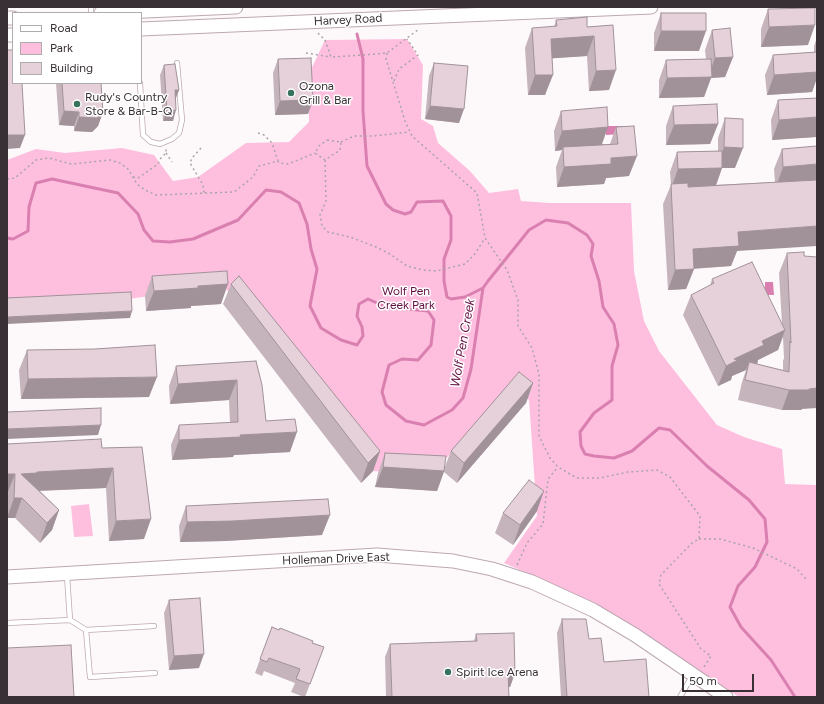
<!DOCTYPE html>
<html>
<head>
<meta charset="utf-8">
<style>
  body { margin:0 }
  #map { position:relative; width:824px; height:704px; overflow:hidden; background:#fdf9fb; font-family:Figtree,sans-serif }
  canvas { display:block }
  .frame { position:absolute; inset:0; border:8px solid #383034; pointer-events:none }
  .legend { position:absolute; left:12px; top:12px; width:130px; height:72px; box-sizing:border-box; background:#fff; border:1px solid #afacae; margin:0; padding:5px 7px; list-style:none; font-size:12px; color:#383034 }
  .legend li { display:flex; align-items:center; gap:8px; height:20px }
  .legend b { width:20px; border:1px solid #afacae }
  .scale { position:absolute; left:682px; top:674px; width:72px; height:18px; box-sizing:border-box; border:2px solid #383034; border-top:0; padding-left:5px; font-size:12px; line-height:14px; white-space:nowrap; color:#383034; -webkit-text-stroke:3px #fff; paint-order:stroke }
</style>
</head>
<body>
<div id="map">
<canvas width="824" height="704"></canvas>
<div class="frame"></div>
<ul class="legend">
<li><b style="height:5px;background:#fff"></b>Road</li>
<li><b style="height:11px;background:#febfdf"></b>Park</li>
<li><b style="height:11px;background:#e6d1db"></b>Building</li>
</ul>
<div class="scale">50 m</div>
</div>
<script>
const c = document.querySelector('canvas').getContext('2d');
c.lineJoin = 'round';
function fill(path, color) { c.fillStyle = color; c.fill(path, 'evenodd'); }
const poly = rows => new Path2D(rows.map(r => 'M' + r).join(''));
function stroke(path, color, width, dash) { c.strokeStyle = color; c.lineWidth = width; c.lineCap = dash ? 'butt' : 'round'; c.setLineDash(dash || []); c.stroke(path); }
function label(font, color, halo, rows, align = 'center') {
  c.font = font + ' Figtree,sans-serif'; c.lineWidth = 3; c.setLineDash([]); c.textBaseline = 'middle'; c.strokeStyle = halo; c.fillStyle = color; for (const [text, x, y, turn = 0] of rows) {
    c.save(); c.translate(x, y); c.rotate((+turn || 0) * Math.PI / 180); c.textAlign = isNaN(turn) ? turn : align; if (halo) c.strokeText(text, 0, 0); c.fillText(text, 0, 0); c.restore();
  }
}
fill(poly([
  [407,39,423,65,421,119,433,126,438,143,470,171,489,193,518,189,521,201,550,203,631,203,634,271,644,321,659,351,717,425,744,437,782,449,785,484,817,485,817,697,739,697,606,611,552,584,504,563,537,516,529,400,511,382,433,474,373,471,223,285,129,299,7,306,7,160,36,149,65,153,122,148,154,155,173,181,198,177,246,143,289,142,309,122,308,76,325,40],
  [89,504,93,536,74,537,71,506]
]), '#febfdf');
fill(poly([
  [606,126,623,126,623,134,606,135],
  [765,282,773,282,774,295,765,295]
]), '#da80b0');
stroke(poly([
  [357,34,363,59,363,111,367,166,386,204,393,210,405,214,411,212,417,202,443,201,451,216,451,240,444,259,444,281,447,297,451,299,465,297,483,288],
  [7,238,13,239,28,231,29,207,36,183,52,179,118,193,138,214,144,230,153,241,170,242,193,239,238,220,266,190,281,192,299,203,307,224,311,249,317,269,310,306,321,328,341,340,357,345,363,336,362,327,357,316,359,304,368,299,386,307,428,311,434,320,431,345,418,360,402,359,389,365,382,392,386,405,406,421,424,425,452,410,463,398,471,369,483,288,488,281,529,230,546,220,568,223,587,235,593,244,591,256,599,281,603,307,614,324,618,345,612,366,612,400,594,413,580,432,581,446,585,454,594,456,614,458,632,451,659,428,670,430,707,466,749,500,765,519,767,542,755,567,738,586,730,607,741,627,771,660,795,697]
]), '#da80b0', 3);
const lane = poly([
  [91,7,91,13],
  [140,83,143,135,151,142,160,144,172,139,179,133,182,120,177,63],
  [70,620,86,630,154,626],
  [7,623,70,620,67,576],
  [86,630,90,677,155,673],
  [680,697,692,676]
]);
const secondary = poly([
  [101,13,236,7],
  [7,18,13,18],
  [141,29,651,7],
  [7,35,13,35],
  [7,577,377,555,453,561,492,569,532,582,593,610,635,635,726,697]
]);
stroke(lane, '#bda8b2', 6);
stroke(secondary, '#bda8b2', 15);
stroke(poly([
  [318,33,325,40,331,57,350,56,387,53,419,29],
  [306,53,331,57],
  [387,53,386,59,405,121,412,136,477,193,485,238,507,270,518,300,518,326,532,348,539,374,539,436,550,458,558,467,577,478,600,478,628,472,657,470,670,477,700,516,699,539,692,543,661,575,659,584,701,649,711,656,704,667],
  [394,81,399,69,418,55,407,39],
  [258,133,264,135,272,143,278,161],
  [327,140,341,142,340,150,325,160,315,153,319,146,327,140],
  [341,142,354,136,373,136,409,132],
  [201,148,192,158,190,163,203,185,204,193],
  [166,153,172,162],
  [325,160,326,201,320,215,322,226,328,232,350,237,376,247,390,254,407,266,423,270,436,271,465,264,474,255,485,238],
  [133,177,138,178,158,164,160,159,166,153,166,149],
  [7,179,15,178,36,160,49,158,71,164,110,160,120,163,128,169,137,184,145,190,156,195,234,192,253,177,259,166,278,161,279,163,288,164,315,153],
  [699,539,720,539,753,548,797,569,807,580],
  [517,565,527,543,543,524,548,479,558,467]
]), '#aaa4a7', 1.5, [2, 3]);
stroke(lane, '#fff', 4.5);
stroke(secondary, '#fff', 13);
fill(poly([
  [768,9,808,45,761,47,761,29],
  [661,13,699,51,654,51,654,33],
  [556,20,587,27,613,25,609,90,589,91,587,56,552,58,545,95,528,95,525,48,532,28,554,27],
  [712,30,733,57,725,77,711,78,704,97,659,98,659,80,666,60,706,59,705,50],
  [817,37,817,78,812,92,767,95,765,75,773,55,814,52,814,46],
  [278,59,313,100,308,114,275,115,273,73],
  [434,63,459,123,425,119,429,76],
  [164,65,179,90,176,98,173,121,163,121,160,75],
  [56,83,101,83,103,112,98,126,92,132,74,131,74,126,59,125],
  [817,98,817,134,816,137,772,140,771,120,778,100],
  [673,106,718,124,710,144,666,145,666,126],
  [561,111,602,144,610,144,616,127,629,176,606,178,604,184,557,187,556,167,562,150,555,151,554,131],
  [725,118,735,168,722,168,716,185,775,182,774,169,782,149,817,146,737,251,731,266,694,269,686,289,668,290,663,204,671,185,670,172,677,152,718,151,718,138],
  [787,253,802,409,801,410,782,410,738,400,742,382,746,370,732,376,731,380,718,386,683,315,691,295,710,286,712,279,782,324,779,273],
  [783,337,784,358,783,361,783,370,757,364,758,360,778,350],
  [152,276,221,304,191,306,191,308,146,311,145,296],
  [231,284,380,451,373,471,361,483,223,304],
  [27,350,149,397,21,399,19,370],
  [256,361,266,421,290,452,234,455,233,457,172,460,171,445,179,425,230,423,229,400,170,404,169,386,176,366],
  [533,383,526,403,457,483,444,472,437,491,375,487,378,473,385,453,444,469,451,451],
  [7,444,102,448,142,447,144,539,109,541,106,488,40,491,59,510,52,530,40,543,15,518,7,518,8,494,7,494],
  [186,506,322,535,225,541,180,542,179,526],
  [537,511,513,545,495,533,503,513],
  [169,600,199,668,169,670,164,613],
  [562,619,589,639,604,662,649,697,561,697,557,633],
  [272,627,324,647,305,697,304,697,291,692,295,683,264,671,262,676,255,673],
  [476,634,515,673,510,687,508,687,509,697,386,697,385,657,390,644,474,641]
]), '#c6b4bc');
fill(poly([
  [815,25,808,45,761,47,769,27],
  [661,31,706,31,699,51,654,51],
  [594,36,587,56,543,59,551,39],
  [733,57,725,77,711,78,704,97,659,98,667,78,708,77,715,58],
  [616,70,609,90,589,91,596,71],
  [817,72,817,78,812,92,767,95,774,75],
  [535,75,553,75,545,95,528,95],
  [175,90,179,90,175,100],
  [313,100,308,114,275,115,280,101],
  [430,106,464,109,459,123,425,119],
  [176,110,173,121,163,121,167,111],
  [64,111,79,112,74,126,59,125],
  [103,112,98,126,92,132,74,131,79,117],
  [817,117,817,134,816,137,772,140,779,120],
  [718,124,710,144,666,145,674,125],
  [608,127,601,147,563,147,562,150,555,151,562,131],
  [7,135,25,135,20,148,7,149],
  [724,147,743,148,735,168,722,168,715,188,671,189,678,169,717,167],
  [637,156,629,176,606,178,604,184,557,187,564,167,611,158],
  [817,164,817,184,776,187,783,167],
  [817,226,817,246,737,251,731,266,685,269,693,249,738,232],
  [694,269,686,289,668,290,675,270],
  [228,284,221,304,191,306,191,308,146,311,154,291,198,286],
  [132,311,130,318,7,324,7,317],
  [785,330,778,350,758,360,757,365,749,362,746,370,732,376,731,380,718,386,726,366,734,359,762,341],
  [157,377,149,397,21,399,28,379],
  [237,380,229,400,170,404,178,384],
  [533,383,526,403,457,483,464,463],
  [817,388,817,408,802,409,801,410,782,410,789,390],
  [101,425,98,435,7,439,7,429],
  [297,432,290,452,234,455,233,457,172,460,179,440,240,435],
  [380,451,373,471,361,483,368,463],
  [383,467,444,471,437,491,375,487],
  [113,468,106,488,30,491,21,474,37,472],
  [7,474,15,474,7,494],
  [544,491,537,511,513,545,520,525],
  [14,498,22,498,15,518,7,518],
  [59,510,52,530,40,543,47,523],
  [330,515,322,535,225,541,180,542,187,522],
  [151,519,144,539,109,541,116,521],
  [204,654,199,668,169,670,174,656],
  [508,673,515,673,510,687,503,687]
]), '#a19299');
const building = poly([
  [815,8,815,25,769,27,768,9,815,8],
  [661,13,706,13,706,31,661,31,661,13],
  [587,17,587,27,613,25,616,70,596,71,594,36,551,39,553,75,535,75,532,28,557,26,556,20,587,17],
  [730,28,733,57,715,58,712,30,730,28],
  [7,50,13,50,13,83,22,83,25,135,7,135,7,50],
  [817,52,817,72,774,75,773,55,817,52],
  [311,58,313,100,280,101,278,59,311,58],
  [711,59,712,77,667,78,666,60,711,59],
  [434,63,468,66,464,109,430,106,434,63],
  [175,64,179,90,175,90,176,110,167,111,164,65,175,64],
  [62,83,101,83,103,112,97,118,79,117,79,112,64,111,62,83],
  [817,98,817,117,779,120,778,100,817,98],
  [717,104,718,124,674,125,673,106,717,104],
  [607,107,608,127,562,131,561,111,607,107],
  [725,118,743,119,743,148,724,147,725,118],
  [634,126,637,156,611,158,611,164,564,167,563,147,618,144,616,127,634,126],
  [817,146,817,164,783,167,782,149,817,146],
  [722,151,722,168,678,169,677,152,722,151],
  [817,180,817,226,738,232,739,246,693,249,694,269,675,270,671,184,688,183,688,187,817,180],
  [804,252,804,256,817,257,817,388,809,389,809,390,789,390,745,380,749,362,789,372,790,341,791,343,787,253,804,252],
  [752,262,785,330,762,341,764,345,734,359,738,360,726,366,691,295,714,283,712,279,752,262],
  [227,271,228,284,198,286,198,288,154,291,152,276,227,271],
  [239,276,380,451,368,463,231,284,239,276],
  [131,292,132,311,7,317,7,298,131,292],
  [155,345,157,377,28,379,27,350,95,349,155,345],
  [256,361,262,385,266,421,295,419,297,432,240,435,241,437,179,440,179,425,238,422,237,380,178,384,176,366,256,361],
  [519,372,533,383,464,463,451,451,519,372],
  [101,408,101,425,7,429,7,412,101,408],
  [101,439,102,448,142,447,151,519,116,521,113,468,37,472,37,473,21,474,59,510,47,523,22,498,14,498,15,474,7,474,7,444,101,439],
  [385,453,446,456,444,471,383,467,385,453],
  [529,480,544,491,520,525,503,513,529,480],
  [328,499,330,515,233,521,187,522,186,506,328,499],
  [200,598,204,654,174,656,169,600,200,598],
  [562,619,586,619,589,639,601,638,604,662,646,659,649,697,567,697,562,619],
  [272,627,279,630,280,628,313,641,312,643,324,647,310,684,296,679,300,669,269,658,267,662,260,659,272,627],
  [514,633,515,673,508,673,509,697,392,697,390,644,477,641,476,634,514,633],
  [71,645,74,697,7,697,7,648,71,645]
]);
fill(building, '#e6d1db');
stroke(building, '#a19299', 1);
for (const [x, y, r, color] of [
  [291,93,4,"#36725c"],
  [77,104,4,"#36725c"],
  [448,672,4,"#36725c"]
]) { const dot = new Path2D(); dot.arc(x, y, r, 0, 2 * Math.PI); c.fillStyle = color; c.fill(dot); stroke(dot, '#fff', 1.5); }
label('12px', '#383034', '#fff', [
  ["Harvey Road",348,20,-3],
  ["Holleman Drive East",336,559,-2]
]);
label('12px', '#383034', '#fff', [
  ["Ozona",299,86],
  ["Grill & Bar",299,100],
  ["Rudy's Country",85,97],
  ["Store & Bar-B-Q",85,111],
  ["Spirit Ice Arena",456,672]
], 'left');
label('12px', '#600e42', '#fff', [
  ["Wolf Pen",406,291],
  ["Creek Park",406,305]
]);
label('italic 13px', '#661547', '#fff', [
  ["Wolf Pen Creek",463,343,-80]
]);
</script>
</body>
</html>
